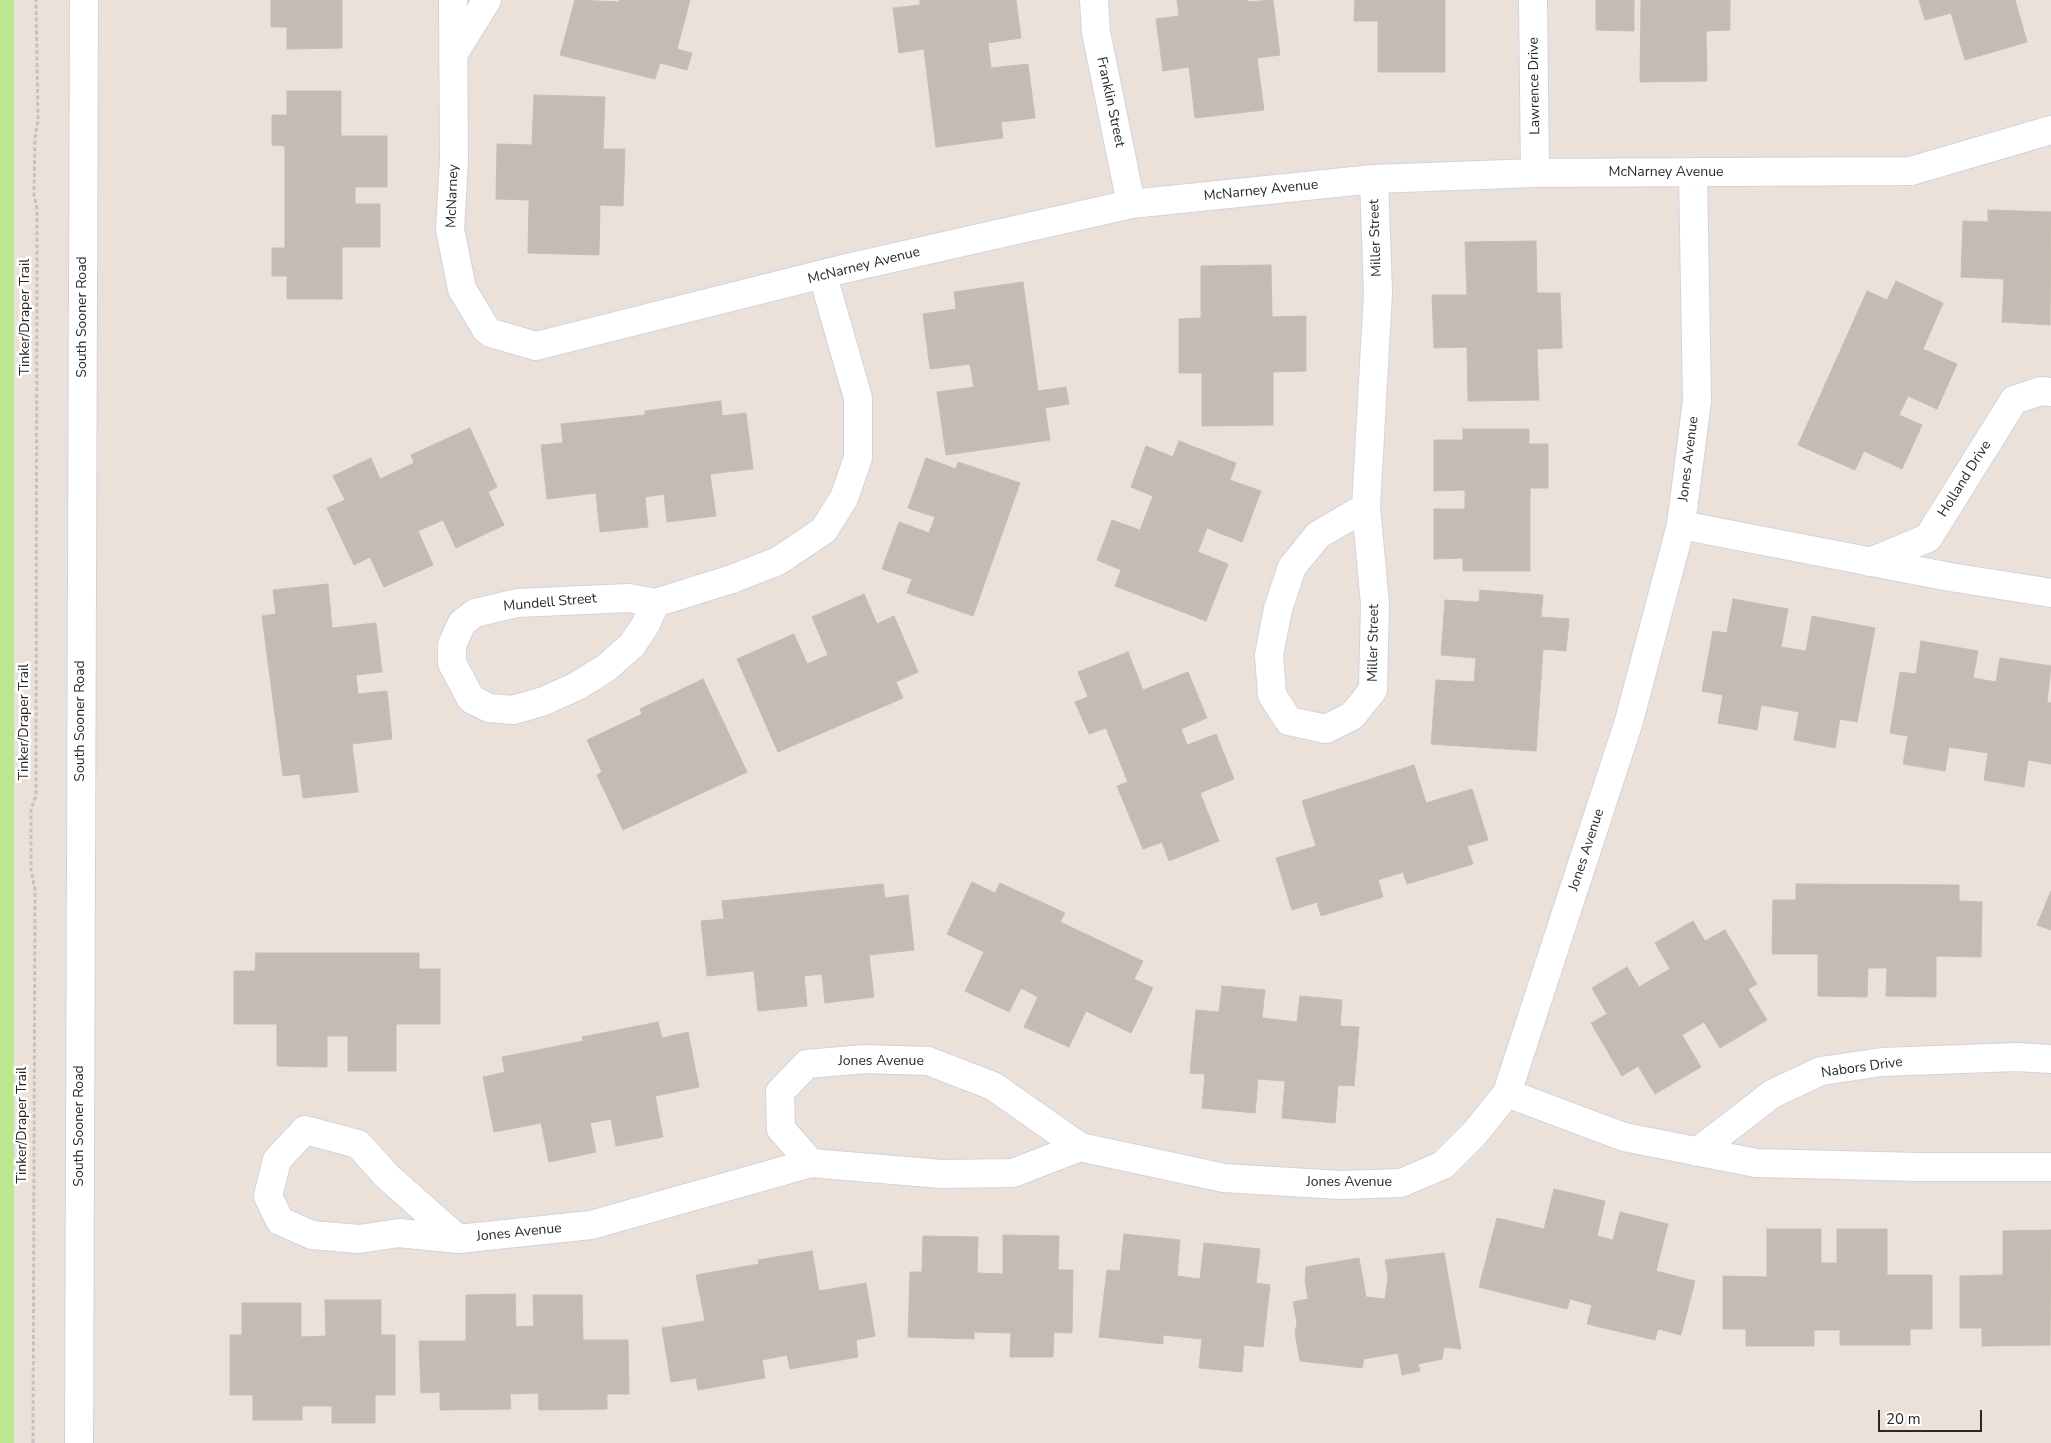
<!DOCTYPE html>
<html>
<head>
<meta charset="utf-8">
<style>
  body { margin:0 }
  #map { position:relative; width:2051px; height:1443px; overflow:hidden; background:#ece1d8; font-family:"Nunito Sans",sans-serif }
  canvas { display:block }
  .scale { position:absolute; left:1878px; top:1410px; width:104px; height:22px; box-sizing:border-box; border:2px solid #282828; border-top:0; padding-left:6px; font-size:15px; line-height:18px; white-space:nowrap; color:#282828; -webkit-text-stroke:4px #fff; paint-order:stroke }
</style>
</head>
<body>
<div id="map">
<canvas width="2051" height="1443"></canvas>
<div class="scale">20 m</div>
</div>
<script>
const c = document.querySelector('canvas').getContext('2d');
c.lineJoin = 'round';
function fill(path, color) { c.fillStyle = color; c.fill(path, 'evenodd'); }
const poly = rows => new Path2D(rows.map(r => 'M' + r).join(''));
function stroke(path, color, width, dash) { c.strokeStyle = color; c.lineWidth = width; c.lineCap = dash ? 'butt' : 'round'; c.setLineDash(dash || []); c.stroke(path); }
function label(font, color, halo, rows, align = 'center') {
  c.font = font + ' "Nunito Sans",sans-serif'; c.lineWidth = 5; c.setLineDash([]); c.textBaseline = 'middle'; c.strokeStyle = halo; c.fillStyle = color; for (const [text, x, y, turn = 0] of rows) {
    c.save(); c.translate(x, y); c.rotate((+turn || 0) * Math.PI / 180); c.textAlign = isNaN(turn) ? turn : align; if (halo) c.strokeText(text, 0, 0); c.fillText(text, 0, 0); c.restore();
  }
}
fill(poly([
  [0,0,14,0,14,1443,0,1443]
]), '#bae790');
const building = poly([
  [271,0,342,0,342,48,287,49,287,27,271,27,271,0],
  [575,0,619,2,620,0,690,0,677,49,692,53,687,70,660,63,655,79,560,55,575,0],
  [920,0,1016,0,1021,38,988,43,991,68,1028,64,1035,118,1001,122,1003,138,936,147,924,49,899,53,893,8,920,5,920,0],
  [1177,0,1247,0,1248,2,1273,0,1280,55,1257,58,1264,110,1195,118,1189,67,1163,71,1156,19,1179,16,1177,0],
  [1355,0,1445,0,1445,72,1378,72,1378,21,1354,21,1355,0],
  [1596,0,1634,0,1634,31,1596,30,1596,0],
  [1641,0,1730,0,1730,30,1706,31,1707,81,1640,82,1641,0],
  [1919,0,2015,0,2027,42,1965,60,1951,13,1925,20,1919,0],
  [287,91,341,91,341,136,387,136,387,187,355,187,355,204,380,204,380,247,342,247,342,299,287,299,287,276,272,276,272,248,285,248,285,146,272,145,272,115,287,115,287,91],
  [534,95,605,97,603,149,625,149,623,206,600,205,599,255,528,253,529,200,496,199,497,144,532,145,534,95],
  [1988,210,2051,212,2050,325,2002,322,2004,279,1961,277,1963,221,1988,222,1988,210],
  [1536,241,1537,293,1560,293,1562,348,1537,349,1539,400,1468,401,1467,347,1434,348,1432,295,1467,295,1465,242,1536,241],
  [1271,265,1272,317,1306,316,1306,371,1273,372,1273,425,1202,426,1202,373,1179,373,1179,319,1201,318,1201,266,1271,265],
  [1896,281,1943,303,1923,349,1957,364,1937,409,1908,396,1899,415,1922,425,1902,469,1864,451,1855,470,1798,445,1867,291,1887,300,1896,281],
  [1023,282,1038,391,1066,387,1069,404,1045,408,1050,440,946,455,937,392,974,387,970,364,930,369,923,314,956,309,954,292,1023,282],
  [721,401,722,416,746,413,753,469,710,474,716,516,667,522,664,494,645,497,648,527,600,532,596,493,547,499,541,445,563,443,561,424,645,415,645,411,721,401],
  [470,428,497,487,488,492,504,525,456,548,443,520,418,531,433,565,384,587,370,557,354,565,327,508,345,500,333,476,371,458,380,479,414,463,411,455,470,428],
  [1463,429,1529,429,1529,444,1548,444,1548,488,1530,488,1530,571,1463,571,1463,558,1434,559,1434,509,1465,509,1465,490,1434,491,1434,440,1463,440,1463,429],
  [1179,441,1236,463,1230,480,1261,491,1242,542,1207,528,1198,552,1228,564,1206,621,1115,586,1121,570,1097,560,1112,520,1140,530,1153,496,1131,487,1146,446,1173,457,1179,441],
  [926,458,956,469,958,462,1020,483,973,616,907,593,912,579,882,569,899,522,929,533,935,517,908,508,926,458],
  [328,584,332,628,376,623,382,672,356,675,358,694,387,691,392,739,352,744,358,792,303,798,300,774,283,776,262,616,276,614,273,590,328,584],
  [1480,590,1543,595,1541,617,1569,619,1566,651,1543,649,1536,751,1431,744,1436,680,1474,682,1476,658,1441,655,1445,600,1479,602,1480,590],
  [864,594,877,624,894,616,918,672,896,682,903,698,778,752,737,659,794,634,807,664,828,655,812,617,864,594],
  [1733,599,1788,609,1781,647,1806,651,1812,616,1875,628,1857,722,1840,719,1835,748,1794,740,1799,712,1761,705,1757,730,1718,723,1723,695,1702,691,1713,631,1727,633,1733,599],
  [1921,641,1978,651,1973,678,1996,682,2000,658,2051,666,2047,702,2051,703,2051,764,2028,760,2024,787,1984,780,1988,753,1949,747,1945,771,1903,764,1908,736,1890,733,1900,672,1916,674,1921,641],
  [1128,652,1143,690,1188,672,1207,718,1181,729,1187,745,1216,734,1234,779,1200,793,1219,841,1169,861,1162,842,1143,849,1117,786,1128,782,1106,728,1089,734,1075,702,1088,697,1078,672,1128,652],
  [703,679,747,772,623,830,597,775,602,772,587,740,642,714,640,709,703,679],
  [1414,765,1426,803,1472,789,1488,840,1467,846,1473,864,1407,884,1403,872,1378,880,1383,897,1321,916,1317,902,1292,910,1276,858,1316,846,1302,801,1414,765],
  [972,882,995,893,1000,883,1065,913,1060,922,1143,961,1134,979,1153,988,1131,1033,1086,1011,1069,1047,1024,1027,1038,997,1021,988,1009,1012,965,991,984,952,947,934,972,882],
  [883,884,885,898,908,895,914,950,869,955,874,997,825,1003,822,974,804,976,807,1006,758,1011,754,971,707,976,701,921,724,919,722,901,883,884],
  [1796,884,1959,885,1959,901,1982,902,1981,957,1936,956,1936,997,1886,996,1887,968,1868,968,1867,997,1818,996,1818,954,1772,954,1773,900,1796,900,1796,884],
  [2051,891,2051,930,2037,925,2051,891],
  [1693,921,1705,941,1725,930,1757,984,1748,989,1767,1020,1720,1048,1704,1022,1682,1035,1701,1067,1655,1094,1638,1066,1622,1076,1591,1023,1607,1014,1592,988,1627,967,1639,987,1670,969,1655,943,1693,921],
  [256,953,419,953,419,969,440,969,440,1024,396,1024,396,1071,348,1071,348,1036,327,1036,327,1067,277,1066,277,1024,234,1024,234,971,255,971,256,953],
  [1222,986,1265,990,1262,1018,1297,1022,1300,996,1342,1000,1340,1026,1359,1027,1354,1086,1338,1085,1335,1123,1282,1118,1285,1081,1258,1079,1255,1113,1202,1108,1205,1074,1190,1073,1196,1010,1219,1012,1222,986],
  [658,1022,662,1038,688,1032,699,1087,655,1096,663,1137,616,1146,611,1119,590,1123,596,1152,549,1162,541,1123,494,1132,483,1077,505,1072,502,1057,583,1041,582,1037,658,1022],
  [1554,1189,1605,1201,1597,1236,1613,1240,1620,1212,1668,1224,1656,1271,1695,1281,1681,1335,1658,1329,1655,1340,1587,1324,1592,1305,1570,1299,1567,1309,1479,1287,1497,1218,1544,1229,1554,1189],
  [1767,1229,1821,1229,1821,1263,1837,1263,1837,1229,1887,1229,1887,1275,1932,1275,1932,1329,1910,1329,1910,1345,1840,1345,1840,1330,1814,1330,1814,1346,1746,1346,1746,1329,1723,1329,1723,1276,1767,1277,1767,1229],
  [2051,1230,2050,1345,1982,1346,1982,1328,1960,1328,1960,1276,2003,1275,2003,1231,2051,1230],
  [1124,1234,1180,1240,1177,1276,1200,1279,1204,1243,1260,1249,1256,1283,1270,1285,1263,1347,1244,1345,1242,1372,1199,1368,1202,1339,1163,1335,1163,1344,1099,1337,1107,1270,1120,1271,1124,1234],
  [1003,1235,1059,1236,1058,1270,1073,1270,1072,1333,1054,1332,1053,1357,1010,1357,1011,1333,974,1332,974,1339,908,1337,910,1272,922,1272,923,1236,978,1237,977,1273,1003,1274,1003,1235],
  [812,1251,819,1291,866,1283,875,1336,856,1340,858,1357,790,1369,787,1355,762,1360,765,1378,698,1390,696,1378,671,1382,662,1328,705,1321,696,1275,759,1264,758,1260,812,1251],
  [1444,1253,1461,1349,1444,1347,1442,1359,1418,1364,1420,1371,1402,1375,1398,1353,1364,1359,1362,1368,1300,1361,1295,1333,1297,1322,1293,1302,1308,1299,1305,1280,1306,1267,1359,1258,1366,1297,1385,1299,1388,1277,1385,1260,1444,1253],
  [515,1294,516,1327,534,1326,533,1295,582,1295,583,1340,628,1340,629,1394,607,1394,607,1409,539,1410,538,1393,510,1394,511,1409,440,1410,440,1392,421,1393,419,1341,466,1341,466,1295,515,1294],
  [325,1300,381,1300,381,1335,395,1335,395,1395,375,1395,375,1423,332,1423,332,1406,302,1406,302,1420,253,1420,253,1395,230,1395,230,1335,242,1335,242,1303,301,1303,301,1337,326,1336,325,1300]
]);
fill(building, '#c3bbb5');
stroke(building, '#c7bdb2', 1);
const minor = poly([
  [453,0,454,161,450,229,462,289,486,329,491,333,536,346,843,269,1131,204,1374,179,1535,173,1911,171,2051,130],
  [1094,0,1096,32,1131,204],
  [1533,0,1535,173],
  [453,55,487,0],
  [1366,507,1375,604,1373,690,1352,716,1326,729,1289,721,1272,695,1269,655,1278,609,1292,567,1318,535,1366,507,1378,293,1374,179],
  [1681,525,1950,577,2051,593],
  [1870,562,1928,538,2014,400,2041,391,2051,392],
  [655,603,646,624,632,645,606,668,577,686,544,701,513,710,489,708,471,699,452,663,452,645,462,623,475,613,517,603,629,598,655,603,732,579,778,561,824,530,844,498,858,458,858,398,823,276],
  [1507,1093,1624,1137,1756,1163,1919,1167,2051,1167],
  [1697,1152,1772,1094,1821,1071,1882,1062,2017,1057,2051,1059],
  [811,1163,941,1174,1013,1173,1080,1147],
  [458,1239,399,1233,359,1239,312,1235,280,1221,268,1196,277,1160,305,1130,358,1144,388,1177,458,1239,591,1225,811,1163,781,1129,780,1092,807,1064,864,1059,928,1061,993,1086,1080,1147,1224,1178,1341,1185,1401,1183,1443,1165,1475,1133,1507,1093,1629,721,1681,525,1697,401,1693,173]
]);
const secondary = poly([
  [79,1443,84,0]
]);
stroke(minor, '#ced4e2', 30);
stroke(secondary, '#ced4e2', 30);
stroke(poly([
  [33,1443,35,890,31,869,31,809,36,796,37,209,34,195,35,138,38,121,36,0]
]), '#c3c3c3', 3, [4, 2.5]);
stroke(minor, '#fff', 28);
stroke(secondary, '#fff', 28);
label('14px', '#282828', '#fff', [
  ["Lawrence Drive",1535,86,-91],
  ["Franklin Street",1110,102,78],
  ["McNarney Avenue",1666,173],
  ["McNarney Avenue",1261,191,-6],
  ["McNarney",453,196,-88],
  ["Miller Street",1376,238,-92],
  ["McNarney Avenue",864,266,-14],
  ["Tinker/Draper Trail",26,317,-90],
  ["South Sooner Road",83,317,-90],
  ["Jones Avenue",1689,459,-83],
  ["Holland Drive",1965,479,-58],
  ["Mundell Street",550,603,-5],
  ["Miller Street",1374,643,-89],
  ["South Sooner Road",81,721,-90],
  ["Tinker/Draper Trail",25,722,-90],
  ["Jones Avenue",1587,850,-72],
  ["Jones Avenue",881,1062],
  ["Nabors Drive",1862,1068,-8],
  ["Tinker/Draper Trail",23,1125,-90],
  ["South Sooner Road",80,1126,-90],
  ["Jones Avenue",1349,1183],
  ["Jones Avenue",519,1233,-6]
]);
</script>
</body>
</html>
